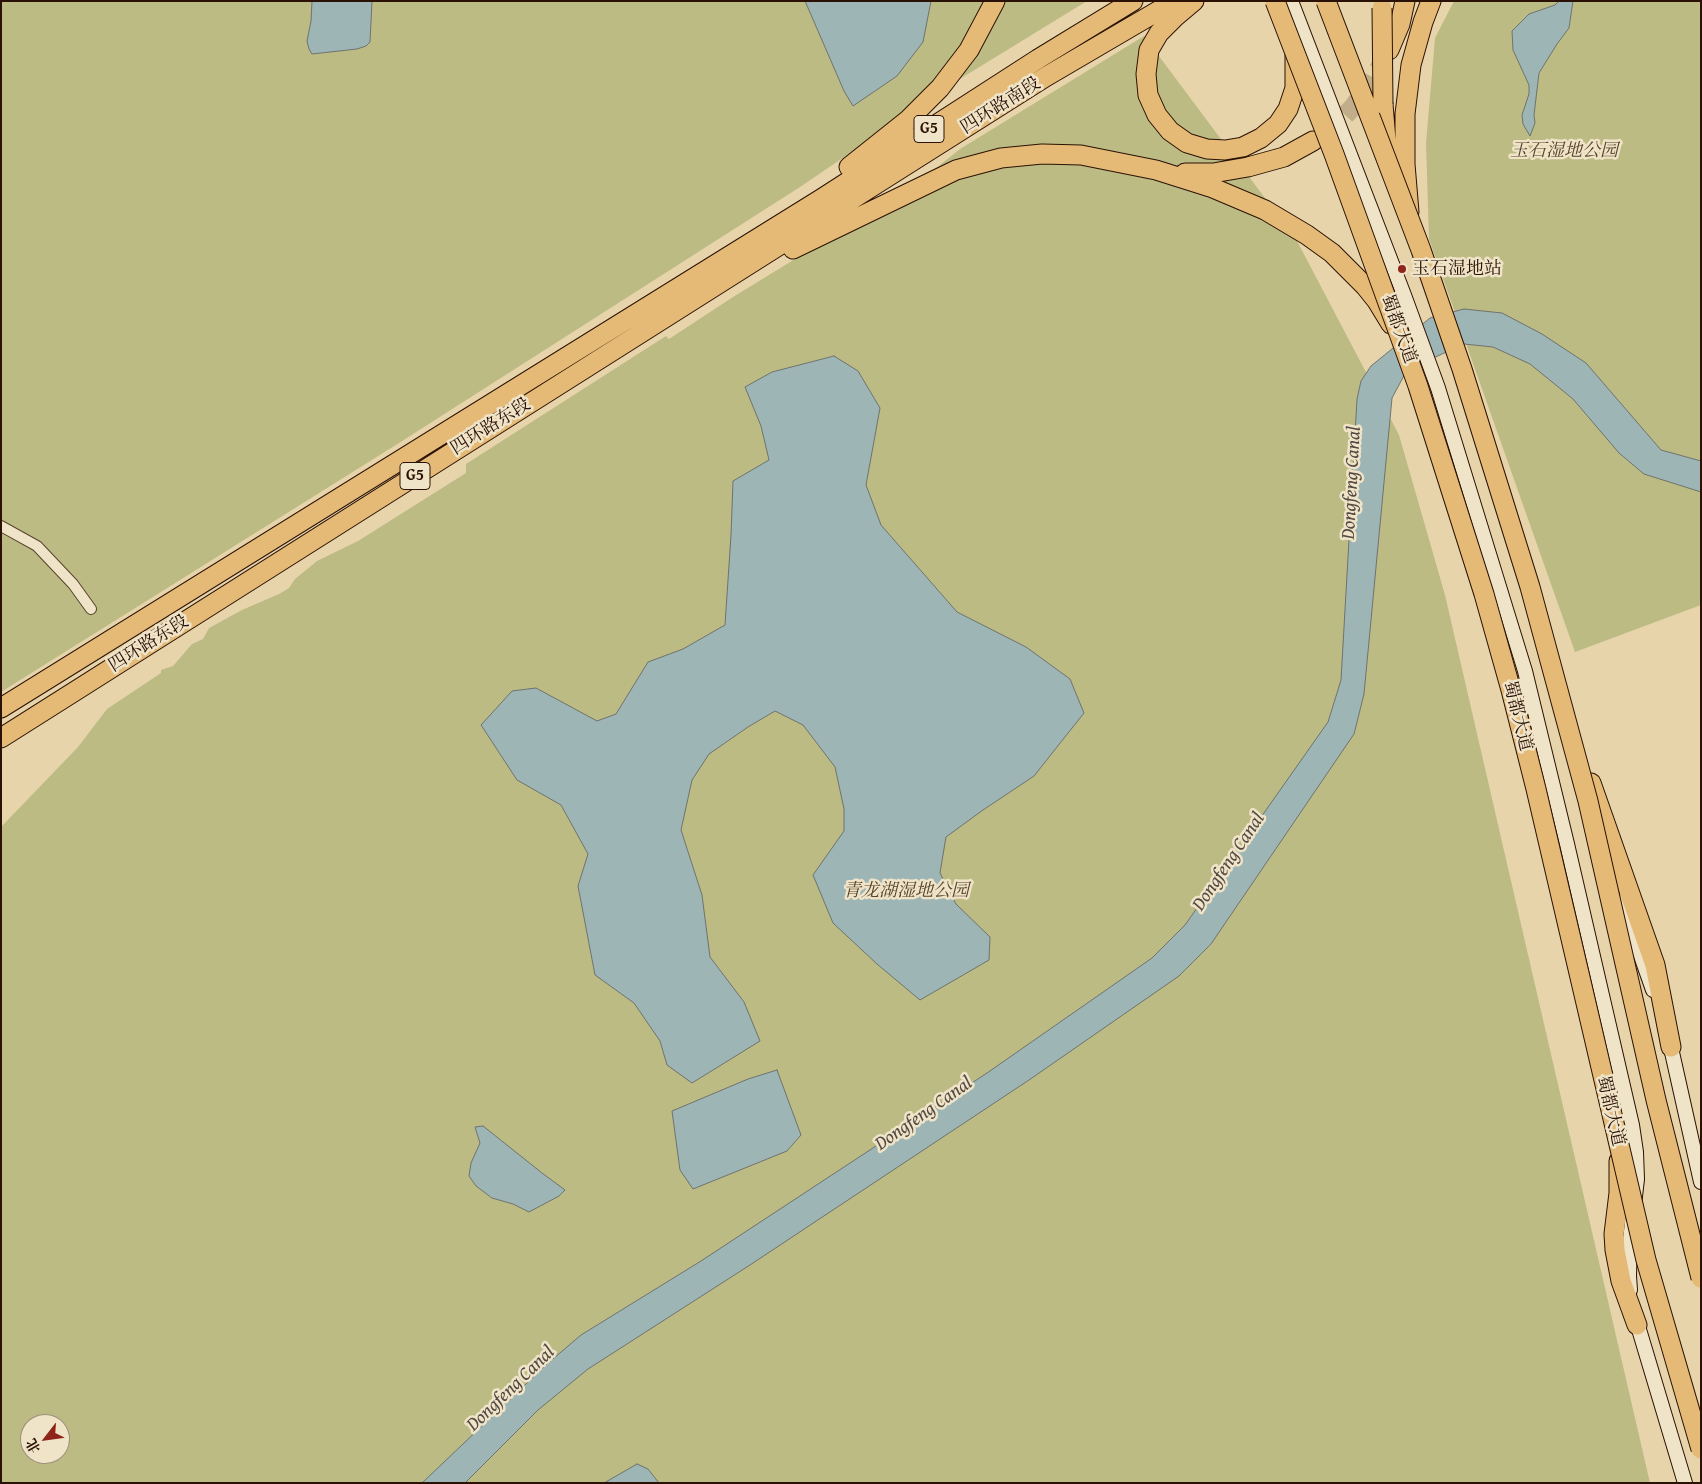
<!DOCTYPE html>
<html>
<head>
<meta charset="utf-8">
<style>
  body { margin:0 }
  #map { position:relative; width:1702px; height:1484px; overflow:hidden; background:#e7d4ab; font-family:"Gentium Book Plus","Noto Serif SC",serif }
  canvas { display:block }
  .frame { position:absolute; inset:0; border:2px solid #2a1104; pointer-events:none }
  .north { position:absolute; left:20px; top:1414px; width:50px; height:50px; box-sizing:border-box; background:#efe3c8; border:1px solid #a08f7a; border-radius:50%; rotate:240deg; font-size:14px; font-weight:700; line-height:20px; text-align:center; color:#2a1104 }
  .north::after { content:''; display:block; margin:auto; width:18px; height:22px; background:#8f2418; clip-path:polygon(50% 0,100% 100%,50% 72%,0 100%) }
</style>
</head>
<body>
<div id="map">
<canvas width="1702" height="1484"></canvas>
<div class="frame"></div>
<div class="north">北</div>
</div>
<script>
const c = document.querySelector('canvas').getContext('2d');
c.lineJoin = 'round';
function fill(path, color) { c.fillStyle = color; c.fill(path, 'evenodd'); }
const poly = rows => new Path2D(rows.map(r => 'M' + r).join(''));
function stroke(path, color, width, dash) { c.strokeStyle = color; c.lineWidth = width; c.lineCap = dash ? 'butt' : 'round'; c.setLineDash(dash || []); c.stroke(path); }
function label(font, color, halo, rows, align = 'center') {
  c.font = font + ' "Gentium Book Plus","Noto Serif SC",serif'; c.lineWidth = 5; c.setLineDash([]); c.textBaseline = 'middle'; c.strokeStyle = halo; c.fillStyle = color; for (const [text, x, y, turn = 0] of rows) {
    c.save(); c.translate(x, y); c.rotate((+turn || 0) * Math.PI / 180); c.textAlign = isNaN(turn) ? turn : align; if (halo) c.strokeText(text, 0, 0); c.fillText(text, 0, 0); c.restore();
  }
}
fill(poly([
  [1,1,1087,1,950,85,800,187,399,443,1,692],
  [1454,1,1701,1,1701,605,1575,652,1429,239,1426,143,1435,38],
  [1144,36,1297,241,1399,435,1445,595,1650,1483,1,1483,1,827,78,747,107,709,161,673,161,670,173,666,192,644,203,639,209,628,242,610,279,594,289,588,295,579,317,561,358,541,466,473,466,464,666,336,669,339,733,297,911,188,960,149],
  [30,1424,60,1424,60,1454,30,1454]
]), '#bcbb84');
const water = poly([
  [312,1,372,1,370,42,366,46,357,49,312,54,309,49,307,41,311,21,312,1],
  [805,1,931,1,923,42,897,76,853,106,844,91,805,1],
  [1559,1,1573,1,1569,28,1557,44,1539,73,1534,115,1535,123,1530,136,1523,124,1522,115,1529,94,1529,85,1513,50,1512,31,1529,14,1555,5,1559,1],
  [1464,309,1502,313,1542,334,1586,363,1661,450,1701,461,1701,492,1644,474,1619,453,1573,399,1530,364,1493,347,1464,344,1407,370,1392,398,1364,694,1354,734,1211,944,1179,976,1029,1080,750,1265,588,1369,538,1410,465,1483,422,1483,547,1364,581,1335,701,1261,987,1073,1152,958,1185,925,1328,722,1341,680,1357,399,1361,381,1371,366,1430,318,1464,309],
  [834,356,858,371,880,408,866,485,881,525,957,612,1026,647,1070,679,1084,713,1034,776,983,810,946,837,940,873,956,904,990,937,989,960,920,1000,877,964,833,923,813,875,844,831,844,809,835,767,803,725,775,711,748,727,709,754,692,780,681,830,702,895,710,957,744,1002,760,1041,692,1083,667,1065,660,1041,634,1003,595,975,578,886,588,854,561,805,517,780,481,725,512,691,536,688,597,721,616,714,648,662,683,649,725,625,731,535,733,481,769,460,761,426,745,387,772,372,834,356],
  [777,1070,801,1135,787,1151,693,1189,680,1170,672,1111,748,1079,777,1070],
  [483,1126,542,1173,565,1190,559,1196,529,1212,513,1204,492,1198,476,1186,469,1176,471,1163,480,1143,475,1127,483,1126],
  [637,1464,648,1469,659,1483,604,1483,637,1464]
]);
fill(water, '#9db5b5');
stroke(water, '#6f736e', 1);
stroke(poly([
  [1324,133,1336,125,1353,107,1372,81,1385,58]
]), '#c1ad8a', 19, [19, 9]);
const street = poly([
  [1,526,37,546,73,584,91,609]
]);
const secondary = poly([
  [1291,1,1404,295,1438,388,1525,671,1567,844,1632,1125,1636,1152,1637,1179,1630,1240,1629,1276,1630,1290],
  [1617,901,1640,953,1653,990],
  [1669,1039,1701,1182],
  [1635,1316,1685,1483]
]);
const highway = poly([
  [1194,1,1175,17,1159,33,1149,50,1146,74,1148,95,1157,115,1170,131,1187,143,1207,149,1225,150,1243,147,1261,138,1278,124,1288,109,1295,88,1295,55],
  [1389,50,1400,24,1405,1],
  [1383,104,1386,140,1390,155],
  [849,167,908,120,940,88,969,50,995,1],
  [1185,173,1213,173,1248,167,1284,157,1313,141],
  [1409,212,1405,164,1405,114,1411,65,1423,22,1431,1],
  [793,249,956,170,1001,158,1042,154,1081,155,1156,170,1213,188,1265,210,1307,235,1332,253,1365,286,1377,301,1391,324],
  [1,708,821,199,1038,59,1133,1],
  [1,738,1047,76,1175,1],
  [1591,783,1655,965,1671,1047],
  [1619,1161,1619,1193,1614,1234,1615,1250,1621,1281,1637,1325]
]);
stroke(street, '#59422e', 12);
stroke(secondary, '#2a1104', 16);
stroke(highway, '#2a1104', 21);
stroke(street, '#efe3c8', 10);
stroke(secondary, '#efe3c8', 14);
stroke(highway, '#e4ba76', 19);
const highwayBridge = poly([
  [1275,1,1334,154,1418,386,1484,594,1511,690,1536,789,1646,1260,1701,1449],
  [1326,1,1421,250,1462,369,1530,587,1588,801,1656,1100,1701,1278],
  [1382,8,1383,104]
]);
stroke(highwayBridge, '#2a1104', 21, []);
stroke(highwayBridge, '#e4ba76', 19);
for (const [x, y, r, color] of [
  [1402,269,5,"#8f2418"]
]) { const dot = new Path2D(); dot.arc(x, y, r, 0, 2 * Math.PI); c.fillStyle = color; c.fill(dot); stroke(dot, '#efe3c8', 2); }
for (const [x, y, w] of [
  [929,129,30],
  [415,476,30]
]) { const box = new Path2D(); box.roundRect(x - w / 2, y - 13.5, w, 27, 4); c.fillStyle = '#efe3c8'; c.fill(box); stroke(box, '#2a1104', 1); }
label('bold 16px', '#2a1104', null, [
  ["G5",929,129],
  ["G5",415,476]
]);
label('18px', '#2a1104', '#efe3c8', [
  ["四环路南段",1001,106,-32],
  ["蜀都大道",1398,329,70],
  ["四环路东段",491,427,-32],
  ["四环路东段",149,644,-32],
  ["蜀都大道",1517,716,76],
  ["蜀都大道",1610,1111,77]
]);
label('italic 18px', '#56442a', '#efe3c8', [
  ["玉石湿地公园",1564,151],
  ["青龙湖湿地公园",906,891]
]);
label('18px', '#2a1104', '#efe3c8', [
  ["玉石湿地站",1412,269]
], 'left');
label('italic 19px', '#524a42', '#efe3c8', [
  ["Dongfeng Canal",1352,483,-87],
  ["Dongfeng Canal",1229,862,-56],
  ["Dongfeng Canal",924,1114,-35],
  ["Dongfeng Canal",511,1389,-44]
]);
</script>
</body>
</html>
